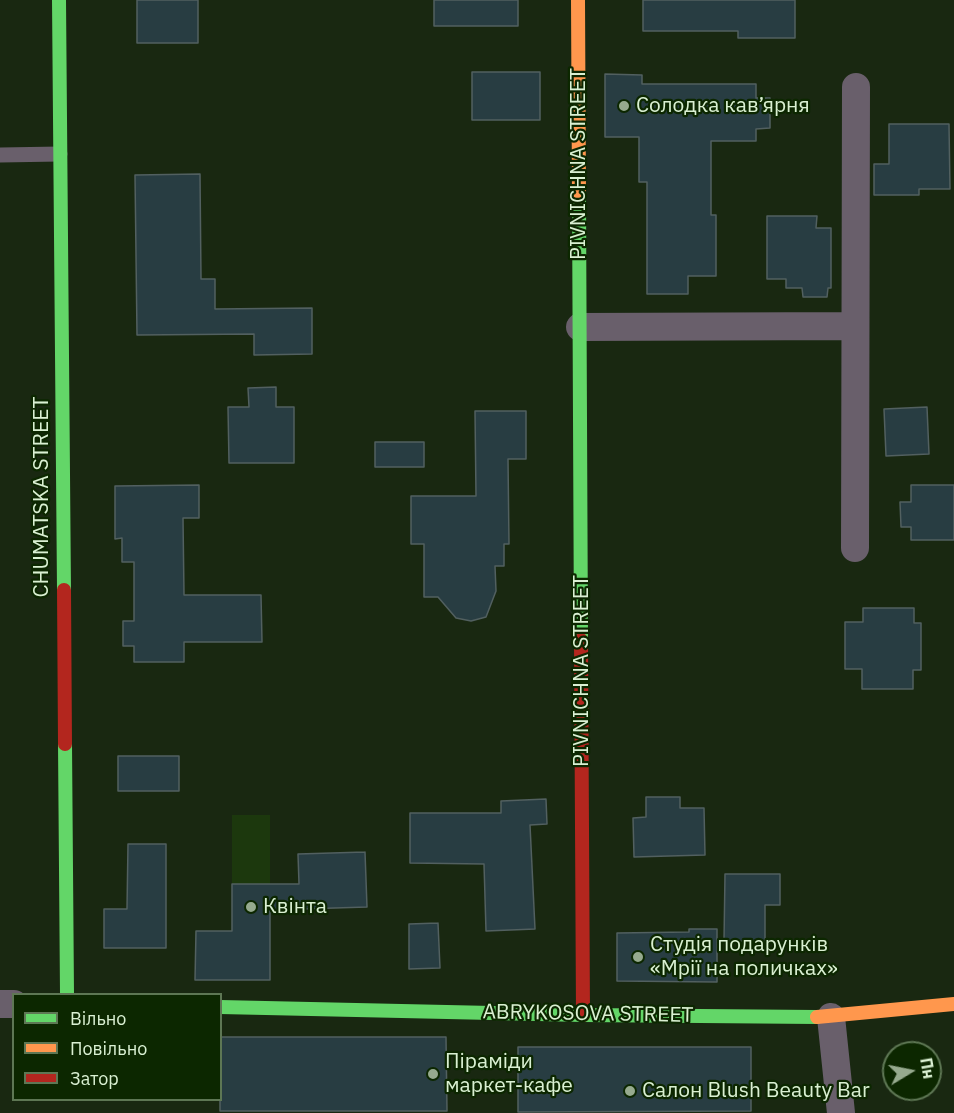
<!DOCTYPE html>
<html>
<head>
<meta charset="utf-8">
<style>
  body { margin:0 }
  #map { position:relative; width:954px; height:1113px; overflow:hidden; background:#192811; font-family:"IBM Plex Sans",sans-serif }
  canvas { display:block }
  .legend { position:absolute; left:12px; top:993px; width:210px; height:108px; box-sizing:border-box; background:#0c2700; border:2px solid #5e7754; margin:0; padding:8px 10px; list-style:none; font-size:18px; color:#daf0d2 }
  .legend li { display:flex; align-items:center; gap:12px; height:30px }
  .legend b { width:30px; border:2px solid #5e7754 }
  .north { position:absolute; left:882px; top:1041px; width:60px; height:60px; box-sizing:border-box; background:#0c2700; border:2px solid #5e7754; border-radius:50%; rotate:80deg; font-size:16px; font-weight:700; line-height:24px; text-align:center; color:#daf0d2 }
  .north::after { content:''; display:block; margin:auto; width:21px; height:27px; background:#96aa8e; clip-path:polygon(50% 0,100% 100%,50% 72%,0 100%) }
</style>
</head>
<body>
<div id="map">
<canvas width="954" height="1113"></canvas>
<ul class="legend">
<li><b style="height:8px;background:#63d668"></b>Вільно</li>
<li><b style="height:8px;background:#ff974d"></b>Повільно</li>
<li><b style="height:8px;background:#b3261e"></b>Затор</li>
</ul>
<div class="north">Пн</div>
</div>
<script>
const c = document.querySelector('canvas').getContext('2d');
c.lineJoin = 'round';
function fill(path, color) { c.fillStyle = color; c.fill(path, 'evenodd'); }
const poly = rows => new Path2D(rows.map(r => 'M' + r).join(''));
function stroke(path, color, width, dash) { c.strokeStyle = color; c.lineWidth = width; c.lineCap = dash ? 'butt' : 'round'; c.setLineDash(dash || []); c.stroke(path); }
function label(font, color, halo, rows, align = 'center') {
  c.font = font + ' "IBM Plex Sans",sans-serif'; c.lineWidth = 4.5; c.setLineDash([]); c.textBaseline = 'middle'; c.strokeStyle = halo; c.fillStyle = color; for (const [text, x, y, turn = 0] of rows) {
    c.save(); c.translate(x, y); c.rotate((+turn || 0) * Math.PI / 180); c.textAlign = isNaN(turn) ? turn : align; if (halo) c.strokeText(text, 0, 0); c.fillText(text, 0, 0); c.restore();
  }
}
fill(poly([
  [232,815,270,815,270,980,195,980,195,931,232,931]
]), '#1c380d');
const building = poly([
  [137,0,198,0,198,43,137,43,137,0],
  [434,0,518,0,518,26,434,26,434,0],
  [643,0,795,0,795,38,738,38,738,31,643,31,643,0],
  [472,72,540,72,540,120,472,120,472,72],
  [605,74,642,75,642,84,756,84,756,98,770,98,770,128,756,129,756,141,711,141,711,215,716,215,716,276,688,276,688,294,647,294,647,182,639,182,639,137,605,137,605,74],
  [889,124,949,124,950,189,919,189,919,195,874,195,874,164,889,164,889,124],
  [200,174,201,279,215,279,215,309,312,308,312,354,254,355,254,334,137,335,135,175,200,174],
  [767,216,817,216,816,228,831,228,831,288,828,288,827,297,803,297,802,288,786,288,786,279,767,279,767,216],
  [276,387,276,407,294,407,294,463,229,463,228,407,249,407,248,388,276,387],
  [927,407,929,454,886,456,884,409,927,407],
  [475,411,526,411,526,459,508,459,509,544,504,544,504,566,495,566,496,591,486,617,471,621,456,618,438,597,424,597,424,544,411,544,411,496,476,496,475,411],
  [375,442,424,442,424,467,375,467,375,442],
  [199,485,199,518,183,518,184,595,261,595,262,642,184,642,184,662,134,662,134,646,123,646,123,621,134,621,134,562,122,562,122,538,115,539,115,486,199,485],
  [911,485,954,485,954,540,911,540,911,527,901,527,900,502,911,502,911,485],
  [863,608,914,608,914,623,921,623,921,670,913,670,913,689,862,689,862,669,845,669,845,622,863,622,863,608],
  [118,756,179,756,179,791,118,791,118,756],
  [646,797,680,797,680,808,704,808,705,855,634,857,633,818,646,817,646,797],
  [546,799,547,824,530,825,535,929,486,931,484,864,410,863,410,813,501,813,501,801,546,799],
  [128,844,166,844,166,948,104,948,104,909,127,909,128,844],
  [365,852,367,907,270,910,270,980,195,980,196,931,232,931,232,884,299,884,298,854,365,852],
  [725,874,780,874,780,905,765,905,765,941,724,941,725,874],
  [438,923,440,968,409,969,409,924,438,923],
  [689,929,717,929,717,982,617,981,617,933,689,932,689,929],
  [220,1037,446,1037,447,1111,220,1111,220,1037],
  [518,1047,751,1047,751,1111,518,1112,518,1047]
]);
fill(building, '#283d42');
stroke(building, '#526060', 1.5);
stroke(poly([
  [0,155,60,154]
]), '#695f6b', 15);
stroke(poly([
  [580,327,855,326],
  [855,548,856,87],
  [0,1004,14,1004],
  [831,1017,841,1113]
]), '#695f6b', 28);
stroke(poly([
  [59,0,64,590],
  [579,197,581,640],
  [65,744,67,994],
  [220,1007,583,1015,817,1017]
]), '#63d668', 14);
stroke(poly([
  [578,0,579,197],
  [817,1017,954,1004]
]), '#ff974d', 14);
stroke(poly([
  [64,590,65,744],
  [581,640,583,1015]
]), '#b3261e', 14);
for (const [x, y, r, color] of [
  [624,106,6,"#96aa8e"],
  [251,907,6,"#96aa8e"],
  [638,957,6,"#96aa8e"],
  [433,1074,6,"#96aa8e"],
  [630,1091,6,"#96aa8e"]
]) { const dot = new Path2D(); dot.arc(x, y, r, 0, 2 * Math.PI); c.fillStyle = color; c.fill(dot); stroke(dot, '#0c2700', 2); }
label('21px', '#daf0d2', '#0c2700', [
  ["Солодка кав’ярня",636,106],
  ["Квінта",263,907],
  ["Студія подарунків",650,945],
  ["«Мрії на поличках»",650,969],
  ["Піраміди",445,1062],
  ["маркет-кафе",445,1086],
  ["Салон Blush Beauty Bar",642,1091]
], 'left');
label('21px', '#daf0d2', '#0c2700', [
  ["PIVNICHNA STREET",579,164,-90],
  ["CHUMATSKA STREET",42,497,-90],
  ["PIVNICHNA STREET",582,671,-90],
  ["ABRYKOSOVA STREET",588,1014,1]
]);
</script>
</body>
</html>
